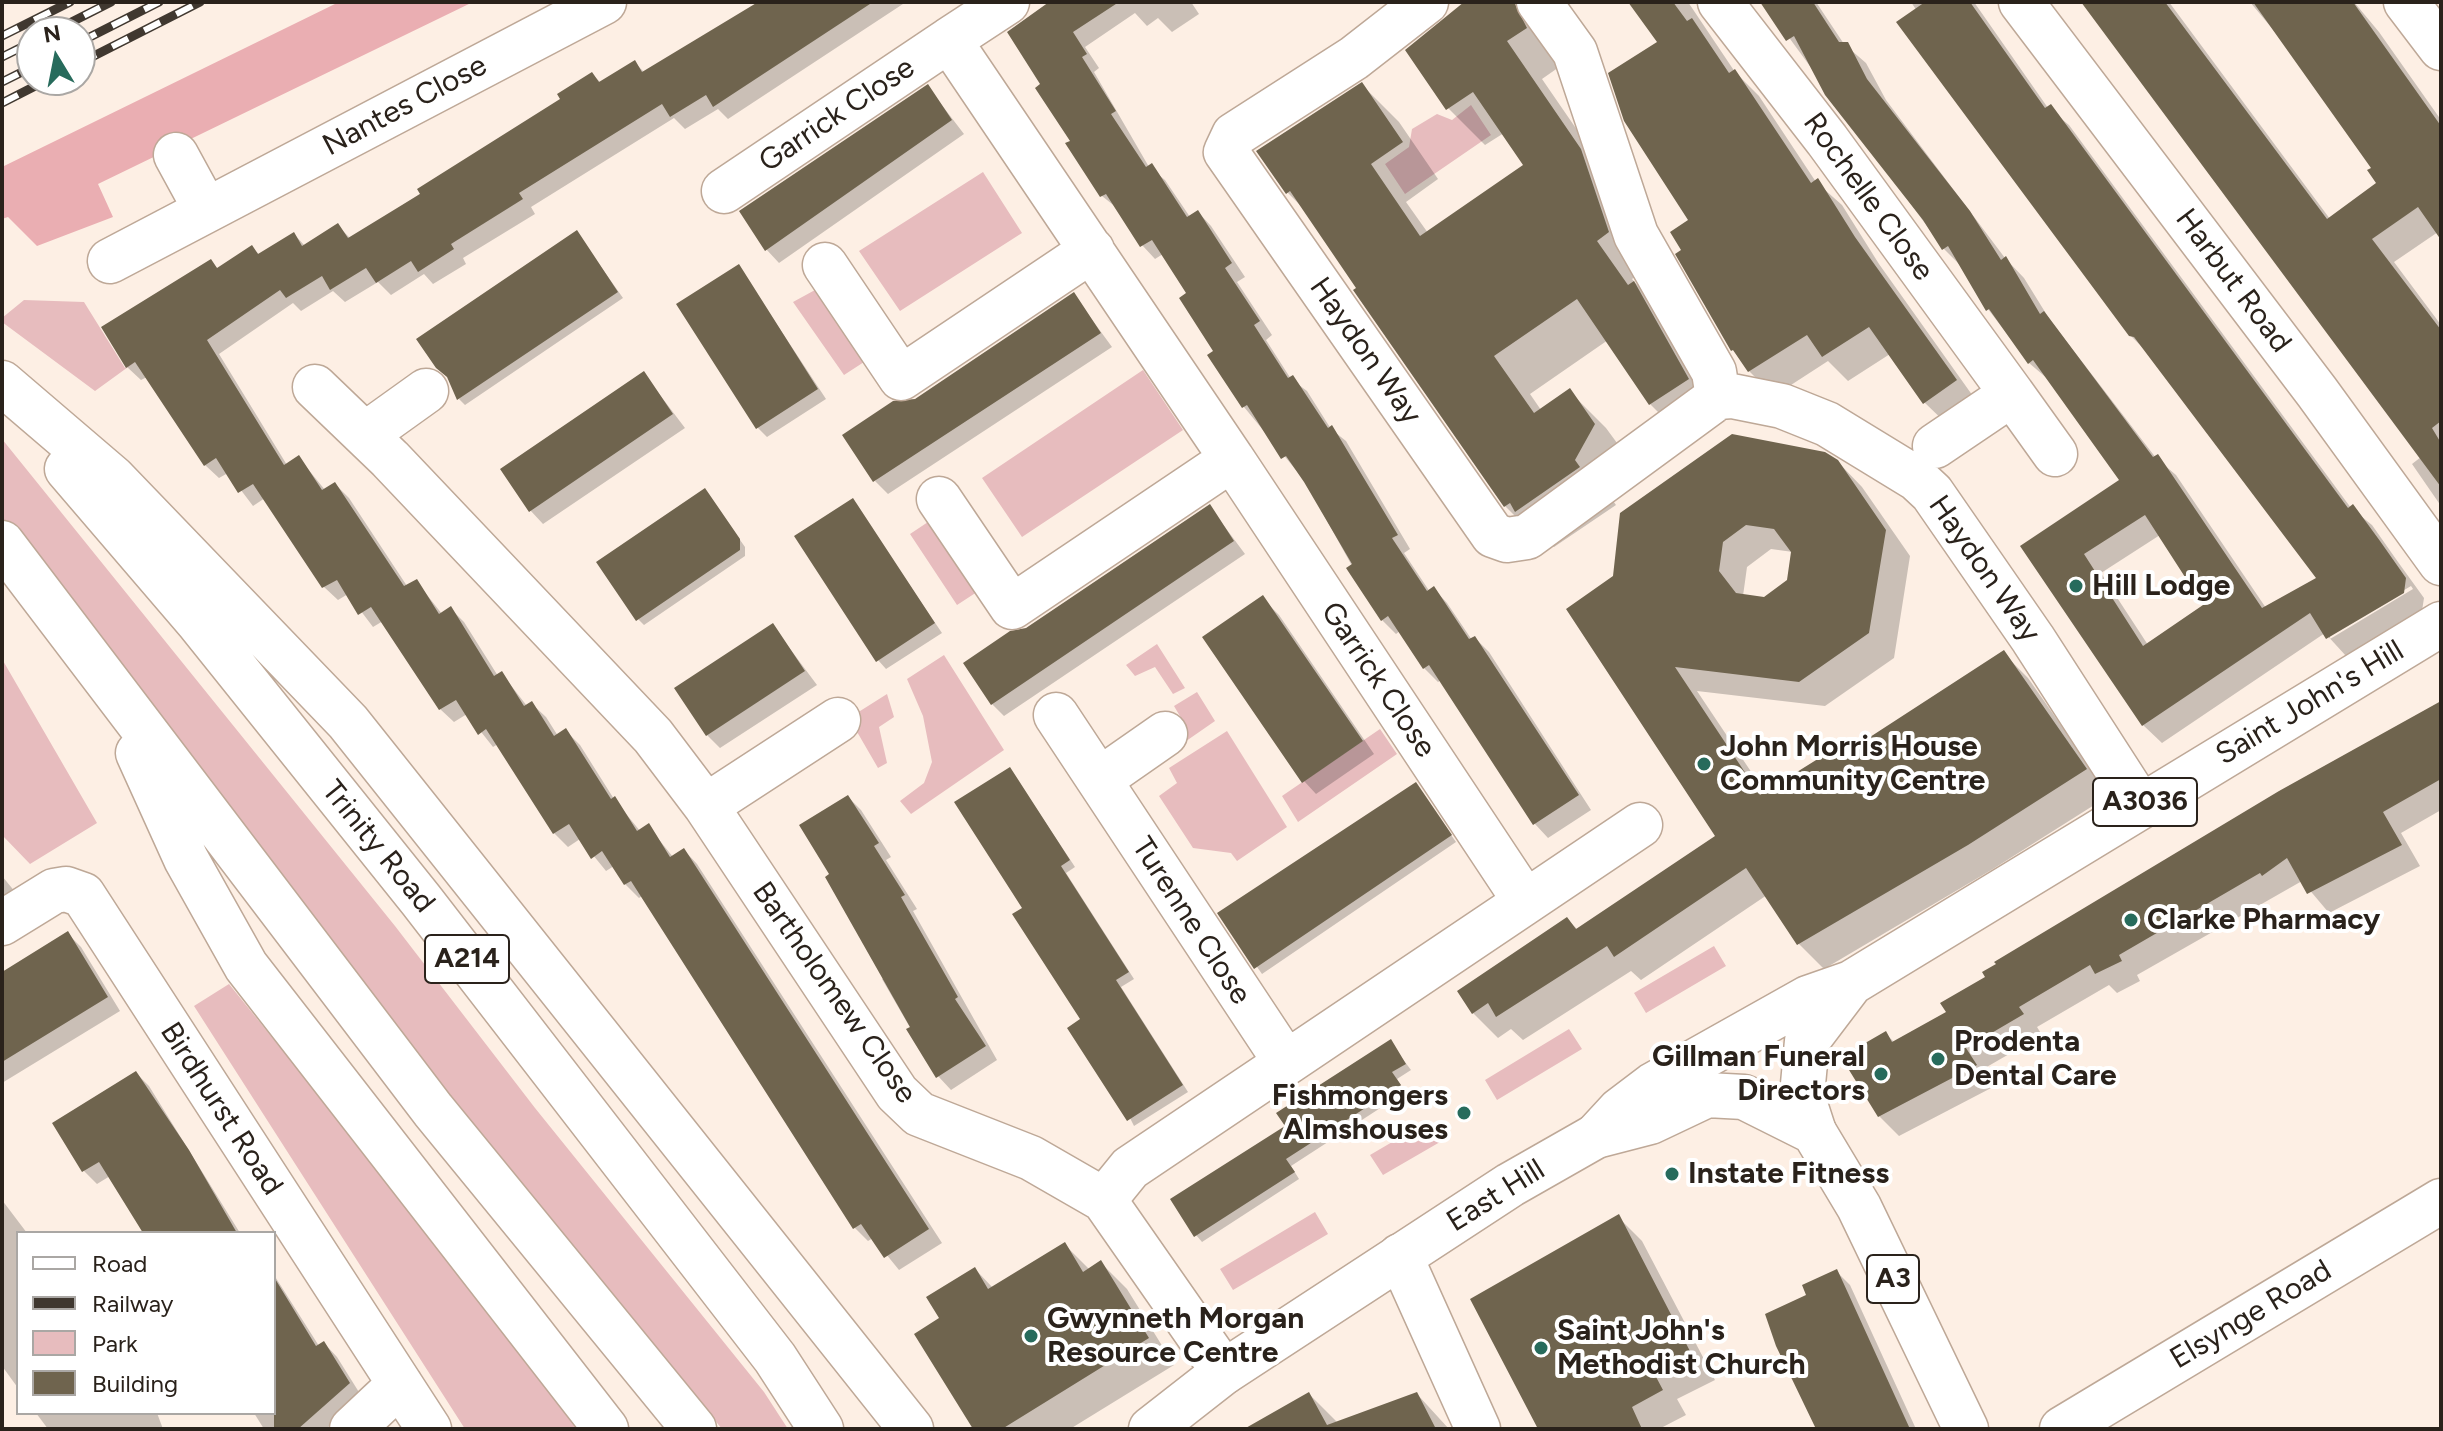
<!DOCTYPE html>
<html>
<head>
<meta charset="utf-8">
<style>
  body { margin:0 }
  #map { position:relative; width:2443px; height:1431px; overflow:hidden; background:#fdefe4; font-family:Figtree,sans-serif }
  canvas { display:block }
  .frame { position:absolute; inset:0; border:4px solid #2a221b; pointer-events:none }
  .legend { position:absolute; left:16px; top:1231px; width:260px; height:184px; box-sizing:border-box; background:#fff; border:2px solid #aaa7a4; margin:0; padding:10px 14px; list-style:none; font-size:24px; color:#2a221b }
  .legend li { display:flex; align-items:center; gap:16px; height:40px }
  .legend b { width:40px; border:2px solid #aaa7a4 }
  .north { position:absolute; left:16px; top:16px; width:80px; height:80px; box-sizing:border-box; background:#fff; border:2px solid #aaa7a4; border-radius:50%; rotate:350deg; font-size:22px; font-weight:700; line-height:32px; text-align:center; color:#2a221b }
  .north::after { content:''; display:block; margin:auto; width:28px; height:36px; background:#276b5c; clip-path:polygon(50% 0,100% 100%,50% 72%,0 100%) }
</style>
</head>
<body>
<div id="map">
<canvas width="2443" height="1431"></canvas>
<div class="frame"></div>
<ul class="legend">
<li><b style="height:10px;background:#fff"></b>Road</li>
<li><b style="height:10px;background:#403830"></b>Railway</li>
<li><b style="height:22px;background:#e7bcbe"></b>Park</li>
<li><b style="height:22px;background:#6f644e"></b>Building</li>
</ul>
<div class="north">N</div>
</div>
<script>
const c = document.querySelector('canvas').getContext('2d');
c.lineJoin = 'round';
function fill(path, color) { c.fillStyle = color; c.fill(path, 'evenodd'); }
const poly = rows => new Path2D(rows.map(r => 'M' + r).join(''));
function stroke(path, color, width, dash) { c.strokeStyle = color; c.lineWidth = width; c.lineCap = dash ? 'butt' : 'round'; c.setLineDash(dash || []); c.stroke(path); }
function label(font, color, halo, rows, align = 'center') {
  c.font = font + ' Figtree,sans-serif'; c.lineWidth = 8; c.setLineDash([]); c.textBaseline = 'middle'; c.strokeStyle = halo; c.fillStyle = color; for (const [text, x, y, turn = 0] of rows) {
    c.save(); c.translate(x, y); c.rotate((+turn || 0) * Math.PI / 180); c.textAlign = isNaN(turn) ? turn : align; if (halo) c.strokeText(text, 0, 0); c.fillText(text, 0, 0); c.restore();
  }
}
fill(poly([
  [1471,105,1491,135,1405,194,1385,164,1409,147,1412,129,1437,114,1452,120],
  [983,172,1022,233,900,311,859,251],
  [815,290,864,362,844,375,793,302],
  [24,300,84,302,125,368,135,362,95,391,2,322,2,318],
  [1143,370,1183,430,1022,537,982,478],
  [2,439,395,926,535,1108,764,1392,788,1429,722,1429,346,968,2,519],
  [931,520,980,590,957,605,910,534],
  [1157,644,1185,688,1173,694,1155,667,1135,676,1126,665],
  [944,655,1004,750,911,814,900,801,924,783,932,762,923,716,907,679],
  [2,659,97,823,30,864,2,835],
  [1197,692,1215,721,1179,746,1171,732,1184,723,1174,706],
  [887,694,894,717,879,727,887,763,878,768,849,718],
  [1380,729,1397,754,1298,822,1282,796],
  [1227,731,1287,827,1237,861,1231,853,1193,848,1159,796,1177,783,1169,768],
  [1714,946,1726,966,1646,1013,1634,993],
  [229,984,434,1238,584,1429,465,1429,194,1006],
  [1569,1029,1582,1049,1497,1100,1485,1080],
  [1428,1121,1440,1142,1383,1175,1370,1155],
  [1315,1212,1328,1234,1233,1290,1220,1269]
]), '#e7bcbe');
fill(poly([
  [339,2,473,2,98,184,113,217,37,246,8,217,2,219,2,167]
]), '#eaaeb2');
fill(poly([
  [761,2,906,2,728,119,718,109,685,129,674,118,531,207,535,214,463,258,466,264,433,284,424,274,391,295,378,282,345,302,333,291,301,311,293,303,219,354,287,465,299,458,325,490,335,484,349,498,407,586,416,581,442,614,451,609,464,622,498,676,502,674,527,706,532,704,546,717,558,736,566,731,580,745,614,799,640,831,648,826,673,857,684,850,697,864,942,1243,899,1270,873,1238,868,1241,854,1227,642,896,639,898,625,884,614,866,606,871,580,839,568,847,554,833,498,744,493,747,467,714,454,722,440,709,383,621,373,627,348,594,338,600,324,587,265,498,253,506,228,473,219,478,205,465,147,377,141,380,127,367,211,262,218,269,252,248,260,255,294,234,305,246,338,226,351,239,563,100,592,74,601,83,634,62,645,73],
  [1053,2,1191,2,1199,14,1172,32,1158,18,1147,26,1135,13,1085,47,1099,68,1094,72,1149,167,1165,180,1190,217,1198,212,1211,226,1245,277,1237,282,1272,335,1266,340,1291,379,1307,391,1331,429,1346,441,1410,549,1404,553,1430,592,1434,589,1447,603,1472,640,1475,638,1489,652,1591,810,1548,838,1535,824,1441,680,1438,682,1424,668,1400,631,1396,634,1382,620,1305,481,1244,407,1210,356,1216,352,1189,293,1163,254,1155,259,1142,245,1117,208,1102,196,1043,84],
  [1467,2,1520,2,1562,65,1542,79,1617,188,1645,270,1632,279,1670,321,1725,416,1687,441,1650,404,1608,340,1530,394,1541,410,1569,391,1606,428,1631,462,1611,498,1616,505,1554,547,1546,540,1542,543,1505,506,1308,213,1288,193,1258,151,1362,85,1399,122,1438,179,1406,202,1428,233,1526,165,1504,133,1485,145,1448,108],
  [1631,2,1688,2,1735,72,1759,96,1816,182,1842,205,1879,264,1980,406,1950,427,1925,403,1890,354,1848,381,1828,361,1774,396,1749,371,1733,350,1678,254,1684,250,1691,221,1660,42],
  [1763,2,1816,2,1844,44,1866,63,1886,100,2005,258,2024,278,2050,320,2156,458,2176,475,2266,608,2319,578,2148,353,2130,335,1911,2,1974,2,2048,108,2069,125,2351,508,2372,525,2398,562,2424,598,2422,611,2346,656,2325,633,2162,743,2143,725,2023,547,2122,481,2049,380,2029,363,1988,309,1962,267,1943,248],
  [2160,535,2206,605,2148,645,2101,573],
  [2411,586,2413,589,2330,639,2330,634],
  [2084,2,2169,2,2330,219,2379,183,2373,168,2285,44,2250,2,2354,2,2379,32,2441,120,2441,237,2438,232,2394,262,2441,325,2441,506,2412,464,2421,457],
  [928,87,964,134,779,263,766,249],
  [577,233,623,298,465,405,459,399],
  [739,267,826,399,767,437,758,428],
  [1074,295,1112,347,888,494,875,481],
  [644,374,685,428,543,524,530,510],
  [1837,461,1862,487,1910,556,1894,658,1825,706,1697,691,1766,794,1845,744,1852,751,2003,653,2028,678,2110,795,1993,869,1824,969,1799,944,1767,895,1641,980,1631,971,1523,1040,1511,1029,1498,1038,1473,1013,1567,919,1578,930,1718,836,1568,609],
  [1771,549,1793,552,1789,581,1765,599,1743,596,1747,567],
  [705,490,745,547,745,556,644,625,638,619],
  [852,500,942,633,886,669,878,660],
  [1210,507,1245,554,1004,716,992,704,966,664,1027,630],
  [1266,602,1279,615,1374,754,1316,794,1304,781],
  [773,626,817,685,720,748,707,735],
  [2441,704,2441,810,2401,833,2420,866,2329,913,2302,881,2137,975,2140,981,2117,993,2109,985,2037,1027,2042,1035,1985,1068,1995,1086,1899,1136,1879,1116,1886,1034,1895,1043,1948,1013],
  [1010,769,1075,867,1066,873,1134,979,1121,987,1188,1092,1134,1126,1025,908],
  [1416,785,1456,842,1262,974,1220,914],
  [848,797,861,810,891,857,886,860,917,909,913,911,997,1060,951,1090,938,1076,882,979,885,978,832,875],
  [2,876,16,893,2,904],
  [68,934,81,947,120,1011,2,1083,2,974],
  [1390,1042,1411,1070,1397,1079,1405,1092,1291,1166,1299,1179,1202,1242,1196,1235,1288,1127],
  [136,1073,149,1086,240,1233,145,1233,110,1176,97,1184,84,1171],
  [2,1200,27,1233,18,1233,18,1388,2,1366],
  [1618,1217,1642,1241,1715,1380,1677,1399,1686,1415,1659,1429,1546,1429],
  [1064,1244,1090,1270,1101,1263,1127,1289,1174,1365,1070,1429,975,1429,942,1319,975,1269,993,1288],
  [1836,1271,1850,1285,1916,1429,1822,1429,1809,1296],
  [274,1275,319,1346,324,1343,337,1357,362,1397,326,1429,264,1429,254,1413,274,1413],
  [1309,1394,1344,1429,1249,1429],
  [1417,1394,1449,1429,1370,1429],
  [36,1413,157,1413,163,1429,48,1429]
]), '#0003');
fill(poly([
  [758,2,873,2,713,107,706,95,670,117,662,104,519,193,523,199,451,244,454,249,418,272,411,261,376,283,366,268,330,290,322,276,286,298,280,290,207,340,284,465,299,455,322,490,335,482,404,586,417,579,439,614,451,606,494,676,502,671,524,706,532,701,554,736,566,728,611,799,615,796,637,831,649,823,670,857,684,848,929,1229,884,1258,861,1224,853,1229,631,881,624,885,602,851,591,859,569,824,553,834,486,729,478,735,456,700,439,710,371,607,358,615,337,580,322,588,253,484,238,493,216,458,204,466,135,362,126,368,101,327,211,259,217,268,252,245,258,254,294,232,302,246,338,223,348,238,420,194,417,189,560,99,557,94,592,72,599,82,635,60,642,72],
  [1049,2,1119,2,1073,32,1087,54,1082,57,1116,111,1111,114,1146,167,1152,163,1187,217,1198,210,1232,263,1225,268,1260,321,1254,325,1288,378,1293,375,1328,428,1332,425,1398,535,1392,538,1427,591,1434,586,1469,639,1475,636,1579,795,1533,825,1429,665,1423,669,1388,616,1381,621,1346,568,1352,564,1304,482,1286,456,1281,459,1247,405,1242,408,1207,355,1213,351,1179,298,1186,293,1152,240,1140,247,1106,194,1100,197,1065,143,1070,141,1035,88,1040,84,1007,32],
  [1464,2,1514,2,1527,28,1507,41,1581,149,1609,232,1597,241,1628,285,1634,281,1689,379,1649,405,1577,299,1494,356,1534,413,1570,388,1595,424,1575,460,1580,467,1515,512,1510,503,1504,507,1353,290,1356,288,1290,191,1286,194,1256,151,1362,82,1403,142,1371,164,1420,236,1523,165,1473,92,1446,110,1405,50],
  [1628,2,1673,2,1687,21,1692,18,1729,73,1735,69,1811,183,1818,178,1855,237,1957,380,1923,404,1869,327,1822,357,1807,335,1748,372,1733,350,1731,351,1675,254,1681,250,1670,232,1688,220,1624,121,1608,73,1657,42],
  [1760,2,1813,2,1839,42,1848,42,1867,79,1970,211,2001,260,2006,256,2040,314,2044,311,2153,457,2158,454,2262,608,2316,578,2134,337,2129,336,1896,22,1925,2,1970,2,2045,108,2051,104,2348,508,2353,504,2380,541,2406,578,2404,593,2326,639,2310,613,2142,726,2020,546,2119,480,2033,360,2028,364,1989,309,1986,311,1948,246,1942,250,1923,220,1825,95,1794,36,1786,41],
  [2145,515,2203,605,2143,646,2084,554],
  [2081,2,2165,2,2327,219,2376,183,2367,170,2371,168,2253,2,2353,2,2441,126,2441,240,2418,207,2372,239,2441,330,2441,421,2432,428,2441,443,2441,487],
  [928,84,952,120,765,251,739,211],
  [577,230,618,292,457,400,447,377,436,368,416,339],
  [739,264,818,389,756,429,676,304],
  [1074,292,1101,333,873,482,842,435,893,401,915,399],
  [644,371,673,414,529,512,500,469],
  [1732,434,1825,452,1838,460,1886,530,1869,633,1799,682,1675,667,1760,795,1845,742,1850,750,2004,650,2087,769,1968,845,1797,945,1746,868,1614,957,1607,946,1496,1017,1488,1003,1472,1014,1457,991,1567,917,1576,929,1715,836,1566,609,1613,576,1620,513],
  [1746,525,1774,529,1791,552,1787,580,1764,597,1736,593,1719,571,1723,542],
  [705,488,740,539,740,550,636,621,596,562],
  [853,498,935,623,876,662,794,536],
  [1210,504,1234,541,991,705,963,663,1010,631,1026,628],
  [1263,595,1363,741,1302,783,1202,637],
  [773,623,805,671,706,736,674,688],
  [2441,701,2441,779,2383,812,2402,845,2307,894,2287,858,2262,876,2260,873,2119,955,2122,961,2095,974,2090,965,2019,1007,2024,1014,1966,1048,1977,1065,1878,1117,1841,1057,1886,1031,1892,1042,1946,1012,1940,1003,1985,977,1982,972,1996,964,1994,962,2279,791],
  [1010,767,1070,860,1061,866,1129,972,1116,980,1183,1085,1127,1121,1067,1028,1080,1019,1012,914,1022,908,954,802],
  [1416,782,1452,835,1254,969,1217,913],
  [848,795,879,843,874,846,905,895,901,897,958,997,955,999,986,1046,936,1078,906,1029,910,1027,825,877,829,874,799,825],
  [68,931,108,997,2,1062,2,972],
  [1391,1039,1406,1064,1392,1072,1401,1085,1286,1159,1295,1172,1194,1237,1170,1199,1285,1126,1276,1113],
  [136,1071,189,1150,237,1233,143,1233,99,1162,82,1172,52,1123],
  [1619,1214,1692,1355,1655,1375,1663,1390,1632,1407,1642,1429,1538,1429,1470,1299],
  [1065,1242,1083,1272,1101,1260,1149,1338,1002,1429,973,1429,914,1334,939,1318,926,1297,975,1267,988,1289],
  [1837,1269,1848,1293,1910,1429,1816,1429,1776,1346,1765,1314,1806,1295,1802,1285],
  [274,1277,316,1346,324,1341,350,1383,298,1429,274,1429],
  [1309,1392,1327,1425,1417,1392,1436,1429,1244,1429]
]), '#6f644e');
const minor = poly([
  [1426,2,1354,58,1234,135,1226,152,1493,535,1507,540,1527,537,1718,397,1714,372,1636,235,1575,52,1539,2],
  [1720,2,1827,140,2012,394,1935,446],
  [2021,2,2317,392,2441,563],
  [2406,2,2441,48],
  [176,155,206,210],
  [724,191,949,40],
  [110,261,604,2],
  [825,265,901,378,1092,250],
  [315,387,390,459,653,736,706,806,897,1093,919,1114,1031,1158,1104,1200,1224,1372],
  [2012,394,2055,454],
  [1718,397,1732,396,1782,406,1827,424,1917,479,1932,493,2033,639,2140,805],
  [366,434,426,391],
  [1232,459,1525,901],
  [939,499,1012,607,1232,459,949,40,1007,2],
  [1056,715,1285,1061],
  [1099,780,1165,734],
  [706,806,838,720],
  [2,923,54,891,66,889,83,895,429,1429],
  [1104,1200,1130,1168,1640,825],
  [1400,1256,1478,1429],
  [352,1429,400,1384],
  [2062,1429,2441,1201]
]);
const major = poly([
  [1814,1132,1802,1095,1807,1041,1851,983],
  [1596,1136,1620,1110,1653,1085,1808,998,1851,983,2441,624]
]);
const highway = poly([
  [2,383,113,478,348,722,911,1429],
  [67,469,199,623,421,900,775,1358,821,1429],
  [2,543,433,1110,694,1429],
  [138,753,186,859,246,966,606,1429],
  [1151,1429,1224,1372,1510,1185,1596,1136,1650,1122,1707,1095,1744,1097,1814,1132,1859,1207,1966,1429]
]);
stroke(minor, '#bea897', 47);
stroke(major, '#bea897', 47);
stroke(highway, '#bea897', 47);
stroke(minor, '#fff', 44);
stroke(major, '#fff', 44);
stroke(highway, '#fff', 44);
const rail = poly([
  [52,32,111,2],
  [2,36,70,2],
  [80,42,159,2],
  [2,57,32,42],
  [80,63,200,2],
  [2,82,32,67],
  [2,103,47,80]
]);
stroke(rail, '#403830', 9);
stroke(rail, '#fff', 6, [18]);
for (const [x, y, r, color] of [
  [2076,586,8,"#276b5c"],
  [1704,764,8,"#276b5c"],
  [2131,920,8,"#276b5c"],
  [1938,1059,8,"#276b5c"],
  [1881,1074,8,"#276b5c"],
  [1464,1113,8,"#276b5c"],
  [1672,1174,8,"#276b5c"],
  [1031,1336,8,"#276b5c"],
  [1541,1348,8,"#276b5c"]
]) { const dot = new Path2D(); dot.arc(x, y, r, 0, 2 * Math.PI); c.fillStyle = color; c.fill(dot); stroke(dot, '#fff', 3); }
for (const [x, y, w] of [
  [2145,802,104],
  [467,959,84],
  [1893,1279,52]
]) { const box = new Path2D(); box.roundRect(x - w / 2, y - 24, w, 48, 6); c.fillStyle = '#fff'; c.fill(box); stroke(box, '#2a221b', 2); }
label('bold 28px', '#2a221b', null, [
  ["A3036",2145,802],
  ["A214",467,959],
  ["A3",1893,1279]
]);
label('30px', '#2a221b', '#fff', [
  ["Nantes Close",405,106,-28],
  ["Garrick Close",837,115,-34],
  ["Rochelle Close",1868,197,54],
  ["Harbut Road",2233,281,53],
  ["Haydon Way",1365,351,55],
  ["Haydon Way",1984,569,55],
  ["Garrick Close",1378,680,56],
  ["Saint John's Hill",2310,703,-31],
  ["Trinity Road",378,847,51],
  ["Turenne Close",1191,921,57],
  ["Bartholomew Close",834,993,55],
  ["Birdhurst Road",221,1109,57],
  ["East Hill",1496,1196,-32],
  ["Elsynge Road",2251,1315,-31]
]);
label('bold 30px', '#2a221b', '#fff', [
  ["Hill Lodge",2092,586],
  ["John Morris House",1720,747],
  ["Community Centre",1720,781],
  ["Clarke Pharmacy",2147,920],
  ["Prodenta",1954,1042],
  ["Dental Care",1954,1076],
  ["Gillman Funeral",1865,1057,"right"],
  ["Directors",1865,1091,"right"],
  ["Fishmongers",1448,1096,"right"],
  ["Almshouses",1448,1130,"right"],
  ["Instate Fitness",1688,1174],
  ["Gwynneth Morgan",1047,1319],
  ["Resource Centre",1047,1353],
  ["Saint John's",1557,1331],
  ["Methodist Church",1557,1365]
], 'left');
</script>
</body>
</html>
